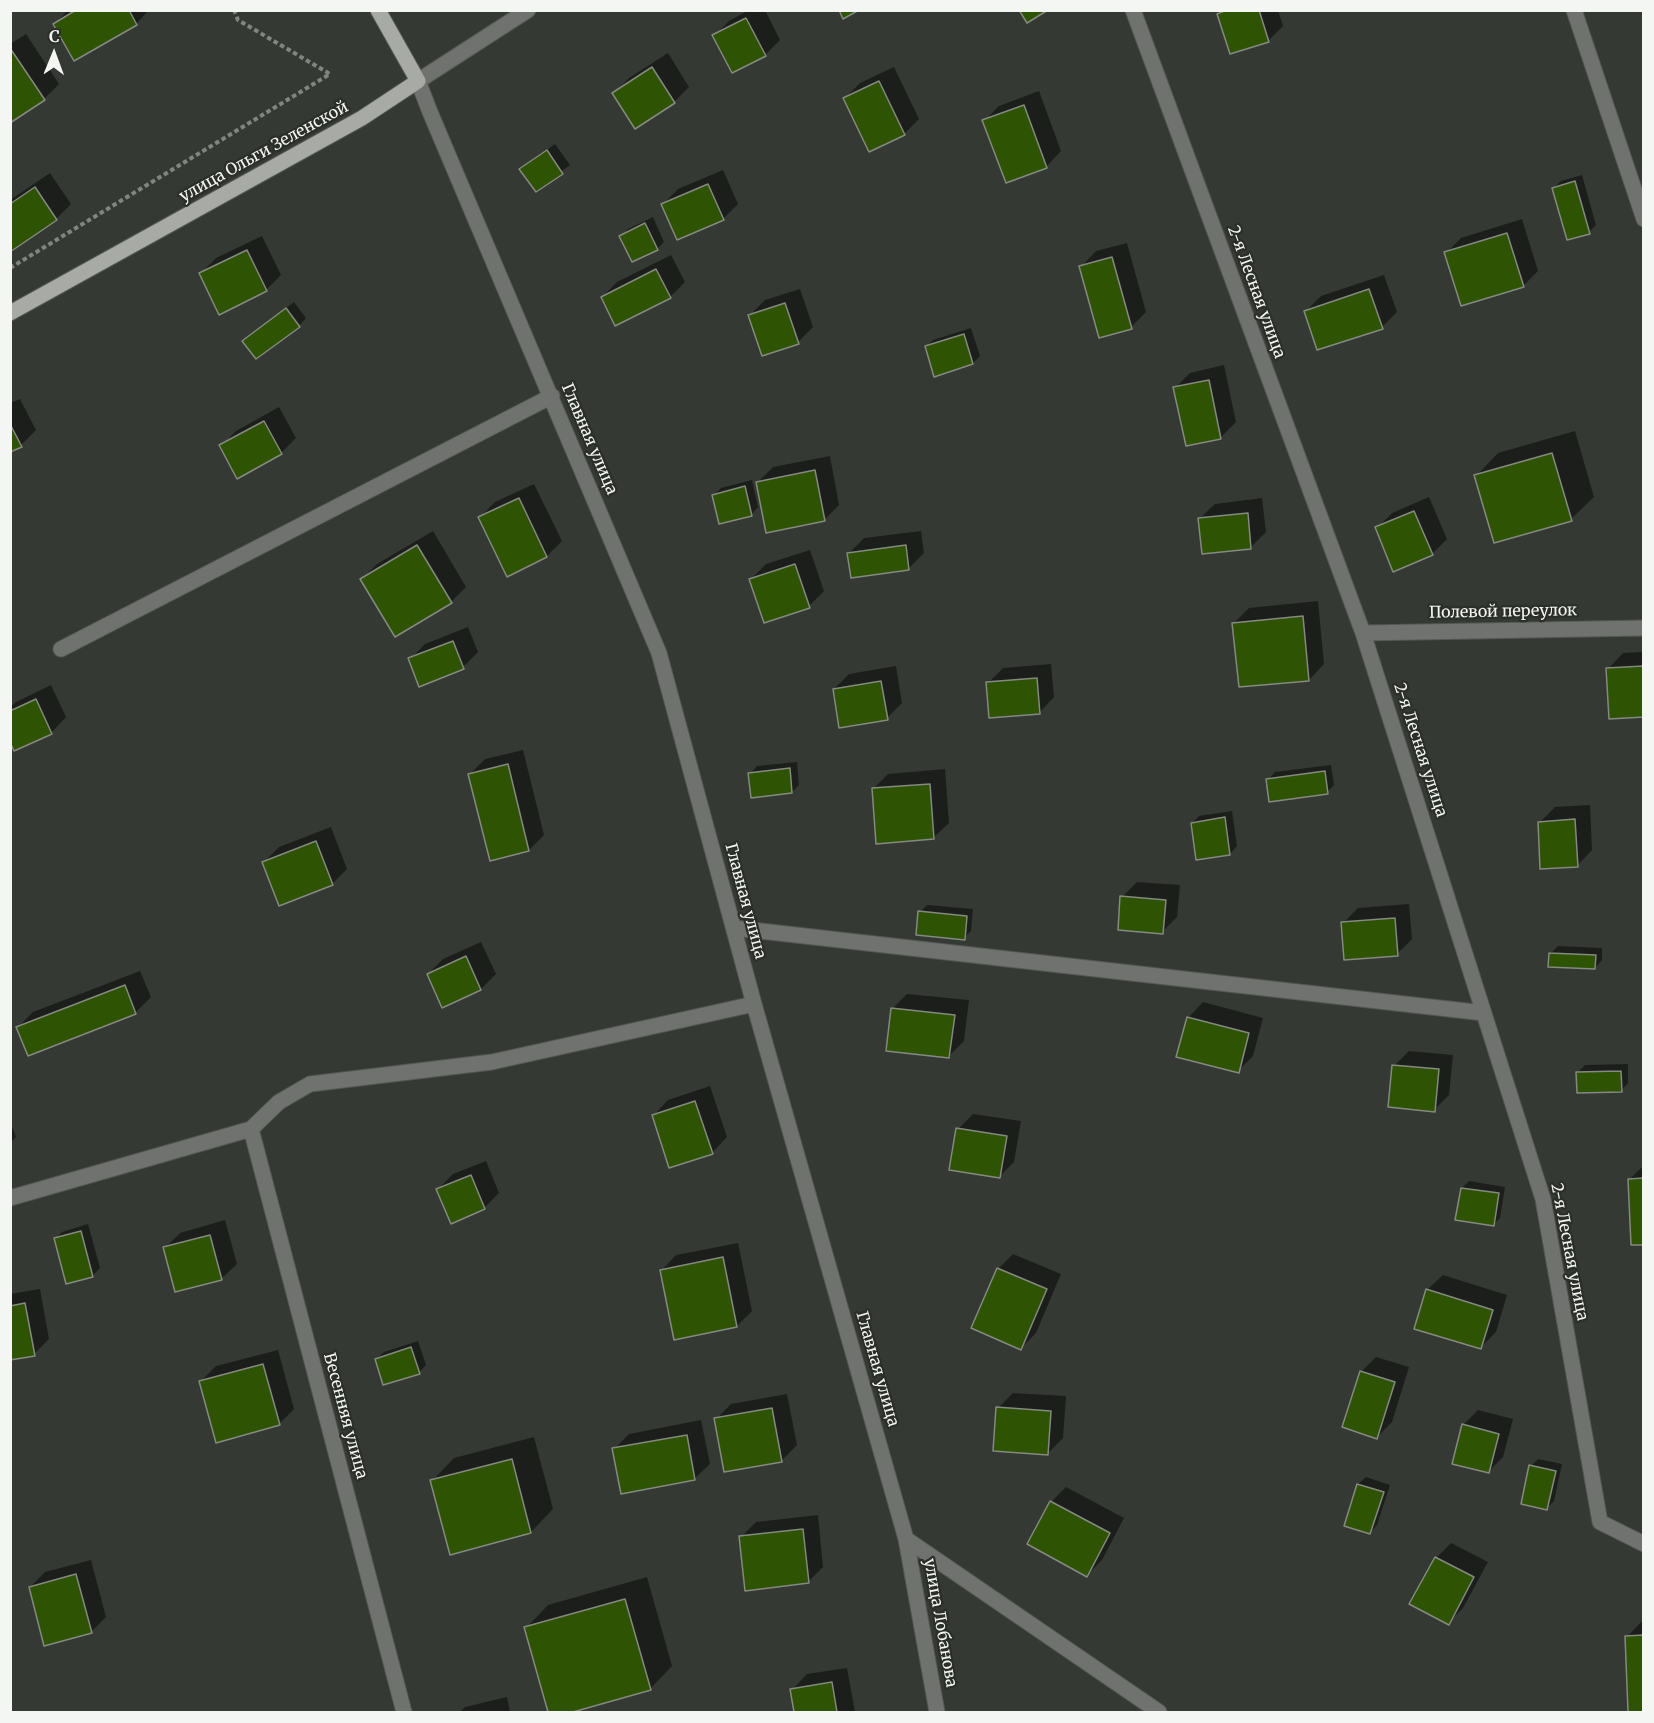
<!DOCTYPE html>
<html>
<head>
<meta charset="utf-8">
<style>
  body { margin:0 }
  #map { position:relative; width:1654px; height:1723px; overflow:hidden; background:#353933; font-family:Merriweather,serif }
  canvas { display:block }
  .frame { position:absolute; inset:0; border:12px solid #f3f6f2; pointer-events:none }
  .north { position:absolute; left:24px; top:24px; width:60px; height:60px; -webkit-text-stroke:4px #2b2e29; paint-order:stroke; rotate:1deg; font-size:16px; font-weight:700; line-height:24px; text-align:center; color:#f3f6f2 }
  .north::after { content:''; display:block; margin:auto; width:21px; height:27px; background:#f3f6f2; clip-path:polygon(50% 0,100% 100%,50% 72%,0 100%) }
</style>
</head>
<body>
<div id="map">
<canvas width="1654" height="1723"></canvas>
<div class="frame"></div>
<div class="north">С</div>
</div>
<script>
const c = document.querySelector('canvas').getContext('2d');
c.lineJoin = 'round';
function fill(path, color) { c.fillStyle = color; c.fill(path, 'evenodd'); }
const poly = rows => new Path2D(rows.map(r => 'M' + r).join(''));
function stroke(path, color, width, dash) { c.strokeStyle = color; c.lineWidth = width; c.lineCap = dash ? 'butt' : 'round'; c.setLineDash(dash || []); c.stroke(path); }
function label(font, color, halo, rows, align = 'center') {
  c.font = font + ' Merriweather,serif'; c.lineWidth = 4.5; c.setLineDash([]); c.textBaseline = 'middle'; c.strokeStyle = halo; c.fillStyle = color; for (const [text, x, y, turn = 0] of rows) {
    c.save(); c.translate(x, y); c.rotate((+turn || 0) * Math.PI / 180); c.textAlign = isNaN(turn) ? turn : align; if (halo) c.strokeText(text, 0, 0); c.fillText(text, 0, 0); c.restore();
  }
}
fill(poly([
  [68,10,149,10,136,24,55,24],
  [749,10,765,10,780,40,765,55,714,36,729,21],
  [1223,10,1278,10,1283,26,1268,41,1219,14],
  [26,34,59,84,44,99,10,121,10,44],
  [668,53,689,87,674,102,636,127,614,93,629,78],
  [894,67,919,119,904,134,845,98,860,83],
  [1039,91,1061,151,1046,167,984,121,999,106],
  [555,144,570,165,536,190,521,169],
  [723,170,738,204,723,219,663,204,678,189],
  [50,173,71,204,56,219,10,250,10,200],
  [1582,175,1596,225,1589,232,1553,188,1561,181],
  [653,217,664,242,657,249,621,237,628,229],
  [1522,219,1538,271,1523,286,1446,253,1461,238],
  [262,236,281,275,266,290,201,273,216,258],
  [1127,243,1146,312,1131,327,1081,267,1096,251],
  [671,255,685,282,670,297,602,297,617,282],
  [1384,275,1397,312,1382,327,1306,311,1321,296],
  [800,289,813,327,798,342,750,315,765,300],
  [294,302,306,318,299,326,244,341],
  [971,328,980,356,973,363,926,347,933,340],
  [1224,365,1236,422,1221,437,1187,444,1175,388,1190,373],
  [20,399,36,430,21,445,10,451,10,403],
  [279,407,296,438,281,453,221,446,236,431],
  [1575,431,1594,497,1571,519,1476,476,1498,453],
  [830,456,839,505,824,520,758,482,773,467],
  [752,480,758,507,751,515,714,495,721,488],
  [534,484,562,541,547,556,507,575,480,517,495,502],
  [1429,497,1447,539,1432,554,1377,528,1392,513],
  [1262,498,1266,532,1251,547,1199,519,1215,504],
  [433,531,466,587,451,602,396,635,362,579,377,564],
  [921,531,924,553,909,568,849,553,864,538],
  [810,550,824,591,809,606,751,579,766,564],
  [1318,601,1324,664,1309,680,1234,623,1249,608],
  [468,627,478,652,463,667,410,659,425,644],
  [1644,652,1644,716,1608,669,1623,653],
  [1051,664,1054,697,1039,713,988,683,1003,668],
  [896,666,902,703,887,718,834,689,849,674],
  [51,685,66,717,51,733,10,739,10,707,16,702],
  [523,750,544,835,529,850,491,859,470,774,485,759],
  [797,762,799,785,792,792,750,774,757,766],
  [1331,765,1334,785,1327,792,1268,780,1275,772],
  [945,769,949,823,933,838,873,789,888,774],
  [1590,805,1592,850,1577,866,1540,822,1555,807],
  [1232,811,1237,846,1230,854,1192,823,1199,816],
  [331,827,347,869,332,884,264,862,279,847],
  [1137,882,1180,885,1177,917,1162,932,1122,897],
  [1409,904,1412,939,1397,954,1343,923,1358,908],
  [927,905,973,909,971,931,964,938,920,912],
  [481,942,496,974,481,989,443,1006,428,974,443,959],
  [1558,946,1602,948,1602,960,1595,968,1550,954],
  [140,971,151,997,136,1012,29,1054,18,1027,33,1012],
  [907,994,969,1000,964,1041,949,1056,892,1009],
  [1203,1002,1263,1018,1253,1056,1238,1071,1188,1018],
  [1409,1051,1453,1055,1449,1095,1434,1110,1394,1066],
  [1628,1064,1628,1083,1621,1091,1578,1072,1585,1065],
  [710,1086,727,1137,712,1153,653,1116,668,1100],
  [973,1114,1021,1121,1014,1162,999,1177,958,1129],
  [10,1121,16,1137,10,1143],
  [486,1161,499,1193,484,1208,438,1189,453,1174],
  [1644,1165,1644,1243,1630,1179],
  [1469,1181,1505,1187,1500,1218,1493,1225,1462,1188],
  [225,1220,237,1264,221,1279,165,1248,180,1233],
  [88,1224,100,1268,93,1275,67,1282,55,1239,62,1232],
  [738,1243,752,1311,737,1326,661,1271,676,1255],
  [1013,1254,1061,1274,1036,1333,1021,1348,998,1269],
  [1443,1275,1507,1295,1496,1332,1481,1347,1427,1290],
  [40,1289,49,1339,34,1354,10,1358,10,1294],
  [418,1341,426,1365,419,1372,376,1359,384,1352],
  [278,1350,294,1409,279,1424,201,1381,216,1366],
  [1376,1357,1409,1367,1392,1422,1377,1437,1361,1372],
  [1013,1393,1066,1396,1063,1438,1048,1453,998,1408],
  [787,1394,797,1445,782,1460,716,1419,731,1404],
  [1478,1410,1513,1419,1503,1457,1488,1472,1463,1425],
  [701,1420,710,1464,694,1479,614,1449,629,1434],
  [534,1437,553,1509,531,1532,432,1481,454,1458],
  [1538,1459,1562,1464,1554,1501,1547,1508,1531,1466],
  [1366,1477,1390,1485,1377,1525,1370,1533,1346,1525,1358,1484],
  [1066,1487,1124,1518,1102,1560,1087,1575,1051,1502],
  [818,1515,823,1567,808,1582,741,1537,756,1522],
  [1451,1543,1488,1562,1463,1608,1448,1623,1436,1558],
  [91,1560,106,1617,91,1632,30,1587,45,1572],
  [647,1577,672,1666,650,1689,567,1712,550,1712,526,1628,548,1605],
  [1642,1621,1644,1712,1630,1712,1627,1637],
  [847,1668,855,1712,796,1712,792,1690,807,1674],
  [507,1697,510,1712,460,1712,465,1707]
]), '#0007');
const building = poly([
  [76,10,129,10,137,25,74,61,53,24,76,10],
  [839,10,859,10,843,19,839,10],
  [1019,10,1048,10,1027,23,1019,10],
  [1227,10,1259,10,1269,42,1230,54,1217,14,1227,10],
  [746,18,766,56,732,73,712,35,746,18],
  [10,48,45,100,10,123,10,48],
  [652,67,675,103,635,129,612,93,652,67],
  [879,81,905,135,869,152,843,98,879,81],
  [1024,105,1047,168,1006,183,982,120,1024,105],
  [547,150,563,174,536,192,519,169,547,150],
  [1575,181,1590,234,1567,240,1552,188,1575,181],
  [708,184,724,220,677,240,661,204,708,184],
  [35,187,57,220,10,252,10,204,35,187],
  [645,223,658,250,632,262,619,236,645,223],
  [1507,233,1524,287,1461,306,1444,252,1507,233],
  [247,250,267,291,219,315,199,273,247,250],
  [1112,257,1132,329,1099,338,1079,266,1112,257],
  [656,269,671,298,615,326,601,297,656,269],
  [1369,289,1383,329,1317,350,1304,311,1369,289],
  [785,303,799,344,762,356,748,315,785,303],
  [286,308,300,327,256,359,242,341,286,308],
  [964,334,973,364,934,377,925,346,964,334],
  [1209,380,1221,439,1186,446,1173,387,1209,380],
  [264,421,282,454,237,479,219,445,264,421],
  [10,424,22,447,10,452,10,424],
  [1552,453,1572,521,1494,543,1474,475,1552,453],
  [815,470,825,521,766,533,756,482,815,470],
  [745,486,752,516,719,524,712,495,745,486],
  [519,498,547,557,507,577,478,517,519,498],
  [1414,511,1433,555,1393,572,1375,527,1414,511],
  [1248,513,1251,549,1202,554,1198,518,1248,513],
  [417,545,452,603,395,637,360,579,417,545],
  [906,545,909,570,851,578,847,553,906,545],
  [795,564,810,608,764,623,749,579,795,564],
  [1303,616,1309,681,1239,687,1232,623,1303,616],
  [453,641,464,669,419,687,408,658,453,641],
  [1644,666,1644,717,1609,719,1606,668,1644,666],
  [1037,678,1040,714,989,718,986,682,1037,678],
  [881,681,888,720,839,728,833,689,881,681],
  [36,699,52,734,14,751,10,742,10,711,36,699],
  [508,764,529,851,490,861,468,774,508,764],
  [790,768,792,793,751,798,748,773,790,768],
  [1325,771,1328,794,1269,802,1266,779,1325,771],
  [930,784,934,839,876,844,872,788,930,784],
  [1225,817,1230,855,1196,860,1191,823,1225,817],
  [1575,819,1578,867,1540,869,1538,822,1575,819],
  [316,841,333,885,279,906,262,862,316,841],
  [1120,896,1166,900,1163,934,1118,930,1120,896],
  [918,911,967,916,965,940,916,935,918,911],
  [1395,918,1398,956,1344,960,1341,922,1395,918],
  [1549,953,1596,955,1595,969,1548,967,1549,953],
  [466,956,481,990,442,1008,427,974,466,956],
  [125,985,136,1014,28,1056,16,1027,125,985],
  [891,1008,955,1015,949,1058,886,1051,891,1008],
  [1187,1017,1249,1033,1239,1073,1176,1057,1187,1017],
  [1392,1065,1439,1069,1435,1112,1388,1107,1392,1065],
  [1621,1071,1622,1092,1577,1093,1576,1072,1621,1071],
  [695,1101,713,1154,669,1168,652,1115,695,1101],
  [956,1128,1007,1136,1000,1178,949,1170,956,1128],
  [471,1175,485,1209,451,1224,436,1189,471,1175],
  [1644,1178,1644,1245,1631,1245,1628,1179,1644,1178],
  [1461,1188,1499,1193,1494,1226,1455,1220,1461,1188],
  [81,1231,93,1277,66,1284,54,1238,81,1231],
  [210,1235,222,1280,175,1292,163,1247,210,1235],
  [723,1257,737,1327,674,1340,660,1270,723,1257],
  [997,1268,1047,1289,1021,1350,971,1328,997,1268],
  [1426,1289,1493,1310,1481,1349,1414,1329,1426,1289],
  [25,1303,35,1356,10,1360,10,1306,25,1303],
  [411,1347,420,1374,383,1385,375,1359,411,1347],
  [263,1364,280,1425,216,1443,199,1381,263,1364],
  [1360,1371,1395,1382,1377,1439,1342,1427,1360,1371],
  [996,1407,1051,1411,1048,1455,993,1451,996,1407],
  [772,1408,782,1462,724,1472,714,1418,772,1408],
  [1462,1424,1499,1434,1489,1473,1452,1464,1462,1424],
  [687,1435,695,1480,621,1494,612,1448,687,1435],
  [512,1459,531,1533,450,1555,430,1480,512,1459],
  [1529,1465,1556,1471,1547,1510,1521,1504,1529,1465],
  [1357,1484,1384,1492,1370,1534,1344,1526,1357,1484],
  [1050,1501,1110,1533,1087,1577,1027,1544,1050,1501],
  [803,1529,809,1583,745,1591,739,1536,803,1529],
  [1435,1557,1474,1577,1449,1625,1409,1604,1435,1557],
  [76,1574,92,1633,44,1646,29,1587,76,1574],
  [625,1599,651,1690,573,1712,548,1712,524,1627,625,1599],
  [1644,1635,1644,1712,1628,1712,1625,1636,1644,1635],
  [832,1682,837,1712,794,1712,790,1689,832,1682]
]);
fill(building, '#2d5303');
stroke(building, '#858982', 1.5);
const minor = poly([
  [528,10,418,81,430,112,659,653,754,1004,906,1539,1159,1712],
  [1133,10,1363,633,1543,1199,1600,1522,1644,1544],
  [1574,10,1644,219],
  [1363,633,1644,628],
  [61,649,552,396],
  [734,928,1484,1013],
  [251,1129,404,1712],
  [10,1198,251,1129,279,1102,310,1084,492,1062,754,1004],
  [906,1539,937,1712]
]);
const major = poly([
  [10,313,362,118,418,81,378,10]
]);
stroke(minor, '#535752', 17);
stroke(major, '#535752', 17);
stroke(poly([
  [10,268,330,74,238,20,234,10]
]), '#818580', 4, [4.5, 3]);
stroke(minor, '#70726f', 15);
stroke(major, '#a8aba5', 15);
label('16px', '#f3f6f2', '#2b2e29', [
  ["улица Ольги Зеленской",264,152,-29],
  ["2-я Лесная улица",1256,292,70],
  ["Главная улица",589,439,67],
  ["Полевой переулок",1503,612,-1],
  ["2-я Лесная улица",1420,750,72],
  ["Главная улица",745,901,75],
  ["2-я Лесная улица",1569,1252,79],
  ["Главная улица",877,1369,74],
  ["Весенняя улица",345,1416,75],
  ["улица Лобанова",940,1623,80]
]);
</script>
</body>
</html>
